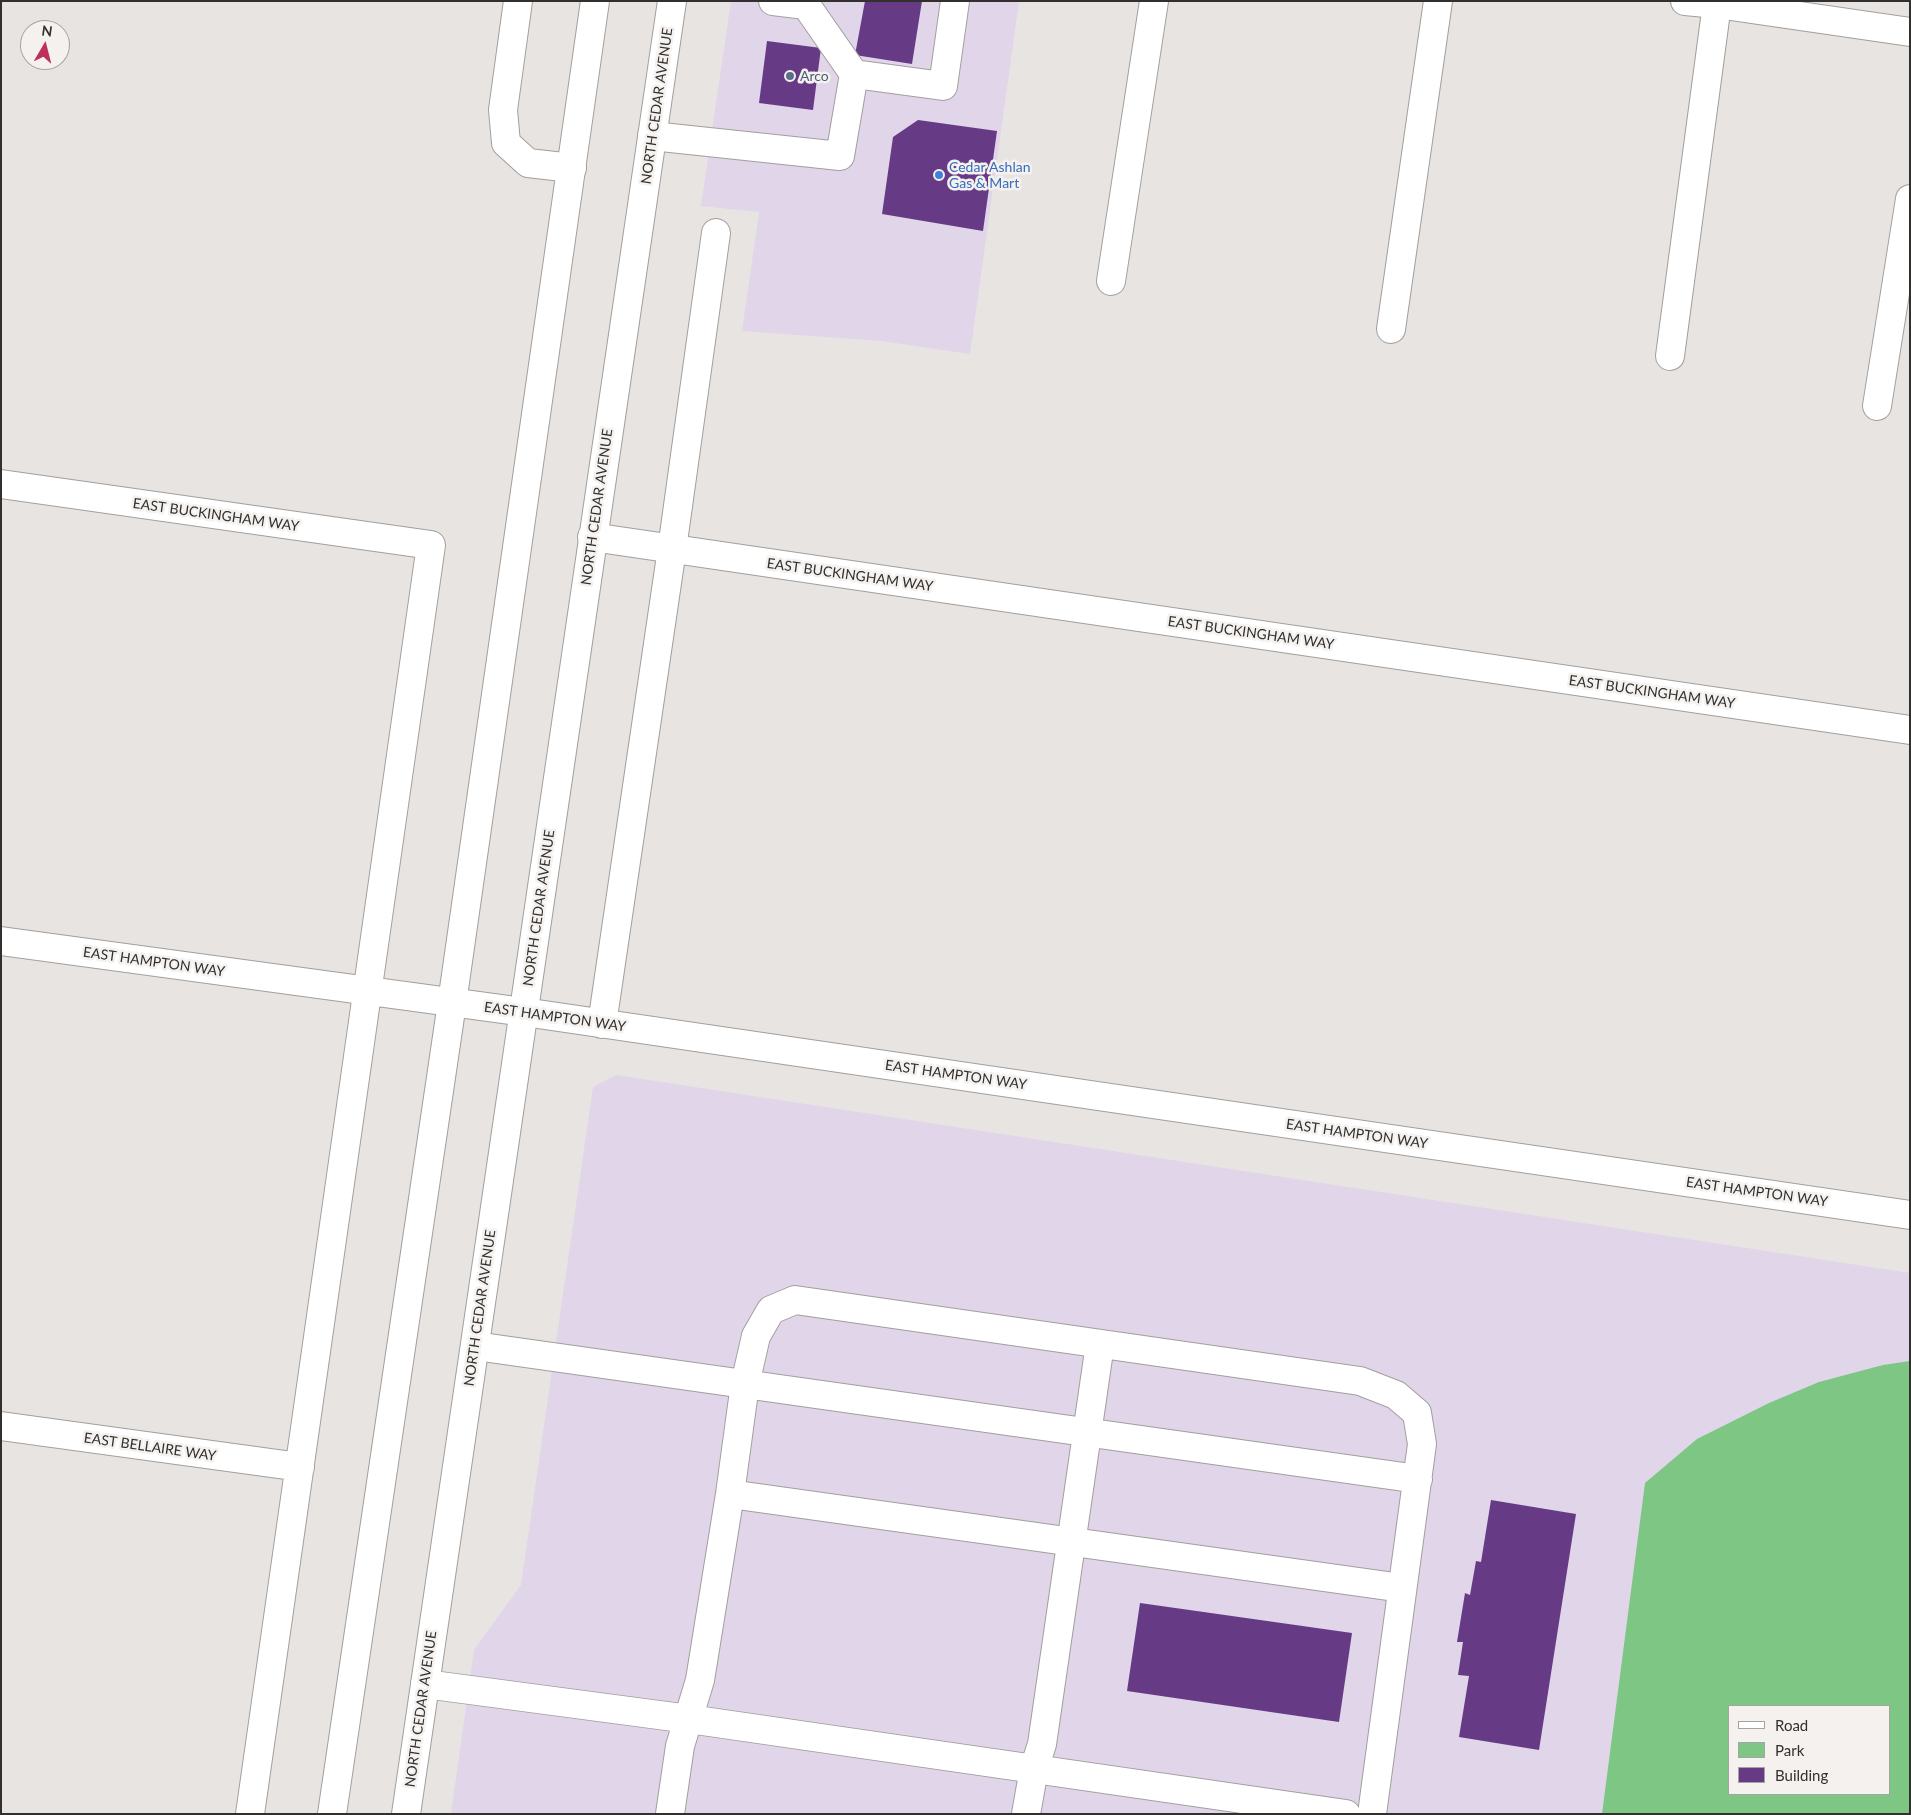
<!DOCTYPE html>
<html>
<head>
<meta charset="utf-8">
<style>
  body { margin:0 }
  #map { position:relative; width:1911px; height:1815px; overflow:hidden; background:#e7e4e1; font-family:Lato,sans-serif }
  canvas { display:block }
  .frame { position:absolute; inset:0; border:2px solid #31302f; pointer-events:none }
  .legend { position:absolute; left:1728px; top:1705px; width:162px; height:90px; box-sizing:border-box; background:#f4f1ee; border:1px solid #a6a4a2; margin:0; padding:6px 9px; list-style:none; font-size:15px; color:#31302f }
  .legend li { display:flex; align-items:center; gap:10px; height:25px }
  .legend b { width:25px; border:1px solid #a6a4a2 }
  .north { position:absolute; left:20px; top:20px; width:50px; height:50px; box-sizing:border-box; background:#f4f1ee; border:1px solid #a6a4a2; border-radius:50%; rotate:8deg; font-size:14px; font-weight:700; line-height:20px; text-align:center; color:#31302f }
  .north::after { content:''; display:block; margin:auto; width:18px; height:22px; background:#be305e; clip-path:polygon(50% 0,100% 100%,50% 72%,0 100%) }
</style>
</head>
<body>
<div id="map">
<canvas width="1911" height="1815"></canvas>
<div class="frame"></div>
<ul class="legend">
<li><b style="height:6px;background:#fff"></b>Road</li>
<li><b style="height:14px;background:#7dc683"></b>Park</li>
<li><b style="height:14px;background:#673a86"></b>Building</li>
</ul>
<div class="north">N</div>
</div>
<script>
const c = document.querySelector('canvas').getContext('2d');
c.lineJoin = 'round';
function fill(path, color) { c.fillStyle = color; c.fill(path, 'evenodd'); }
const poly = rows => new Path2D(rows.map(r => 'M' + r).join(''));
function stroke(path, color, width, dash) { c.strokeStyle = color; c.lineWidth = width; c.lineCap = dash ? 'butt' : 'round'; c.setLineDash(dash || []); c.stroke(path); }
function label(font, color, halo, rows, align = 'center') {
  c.font = font + ' Lato,sans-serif'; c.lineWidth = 5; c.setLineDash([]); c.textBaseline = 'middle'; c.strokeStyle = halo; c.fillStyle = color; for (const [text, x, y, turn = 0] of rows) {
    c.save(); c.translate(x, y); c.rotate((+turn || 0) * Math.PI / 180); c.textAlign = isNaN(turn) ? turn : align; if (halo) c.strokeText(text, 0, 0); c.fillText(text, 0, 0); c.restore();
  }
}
fill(poly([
  [731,1,1019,1,970,354,882,341,742,331,759,212,701,206],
  [616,1075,1910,1273,1910,1814,451,1814,474,1650,521,1585,593,1087],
  [1730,1706,1890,1706,1890,1794,1730,1794]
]), '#e1d5ea');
fill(poly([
  [1910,1361,1910,1814,1602,1814,1645,1483,1697,1439,1769,1403,1819,1382,1883,1365],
  [1730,1706,1890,1706,1890,1794,1730,1794]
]), '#7dc683');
fill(poly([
  [865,1,922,1,912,64,855,55],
  [767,41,821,48,813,110,759,103],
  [918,120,997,131,983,231,882,214,893,137],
  [1491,1500,1576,1514,1539,1750,1459,1737,1469,1676,1458,1675,1463,1642,1457,1642,1465,1593,1470,1595,1476,1561,1481,1562],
  [1140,1603,1352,1633,1339,1722,1127,1691]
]), '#673a86');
const minor = poly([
  [518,1,503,110,506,143,528,163,572,168],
  [773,1,806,5,807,1],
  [806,5,854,74],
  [652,136,840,156,854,74,943,86,955,1],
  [1111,281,1154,1],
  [1391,329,1438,1],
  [1670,356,1717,4],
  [1877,406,1910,199],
  [1,484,431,545,250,1814],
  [592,537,1910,730],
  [1,941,524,1012,1910,1215],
  [602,1024,672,549,716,233],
  [475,1346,1418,1479],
  [1,1426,300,1467],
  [730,1494,1402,1588],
  [425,1684,689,1719,1346,1814],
  [670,1814,680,1746,700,1680,730,1494,745,1384,756,1336,771,1310,795,1300,1360,1381,1396,1395,1417,1413,1422,1444,1372,1814],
  [1026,1814,1034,1769,1042,1744,1100,1344]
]);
const major = poly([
  [1685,1,1717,4,1910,32],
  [332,1814,452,1003,595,1],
  [406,1814,672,1]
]);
stroke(minor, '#a29f9c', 30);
stroke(major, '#a29f9c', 30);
stroke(minor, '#fff', 28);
stroke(major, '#fff', 28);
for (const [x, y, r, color] of [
  [790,76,5,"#5c6f8a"],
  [939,175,5,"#3f7fe0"]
]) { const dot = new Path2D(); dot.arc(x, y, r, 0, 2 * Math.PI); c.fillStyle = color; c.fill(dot); stroke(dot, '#f4f1ee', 2); }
label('14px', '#4e5e75', '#f4f1ee', [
  ["Arco",800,76]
], 'left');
label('14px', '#31302f', '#f4f1ee', [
  ["NORTH CEDAR AVENUE",657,106,-82],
  ["NORTH CEDAR AVENUE",597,507,-82],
  ["EAST BUCKINGHAM WAY",216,515,8],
  ["EAST BUCKINGHAM WAY",850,575,8],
  ["EAST BUCKINGHAM WAY",1251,633,8],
  ["EAST BUCKINGHAM WAY",1652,692,8],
  ["NORTH CEDAR AVENUE",539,908,-82],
  ["EAST HAMPTON WAY",154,962,8],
  ["EAST HAMPTON WAY",555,1017,8],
  ["EAST HAMPTON WAY",956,1075,8],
  ["EAST HAMPTON WAY",1357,1134,8],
  ["EAST HAMPTON WAY",1757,1192,8],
  ["NORTH CEDAR AVENUE",480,1308,-82],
  ["EAST BELLAIRE WAY",150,1447,8],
  ["NORTH CEDAR AVENUE",421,1709,-82]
]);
label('14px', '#366cbe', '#f4f1ee', [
  ["Cedar Ashlan",949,167],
  ["Gas & Mart",949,183]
], 'left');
</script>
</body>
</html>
